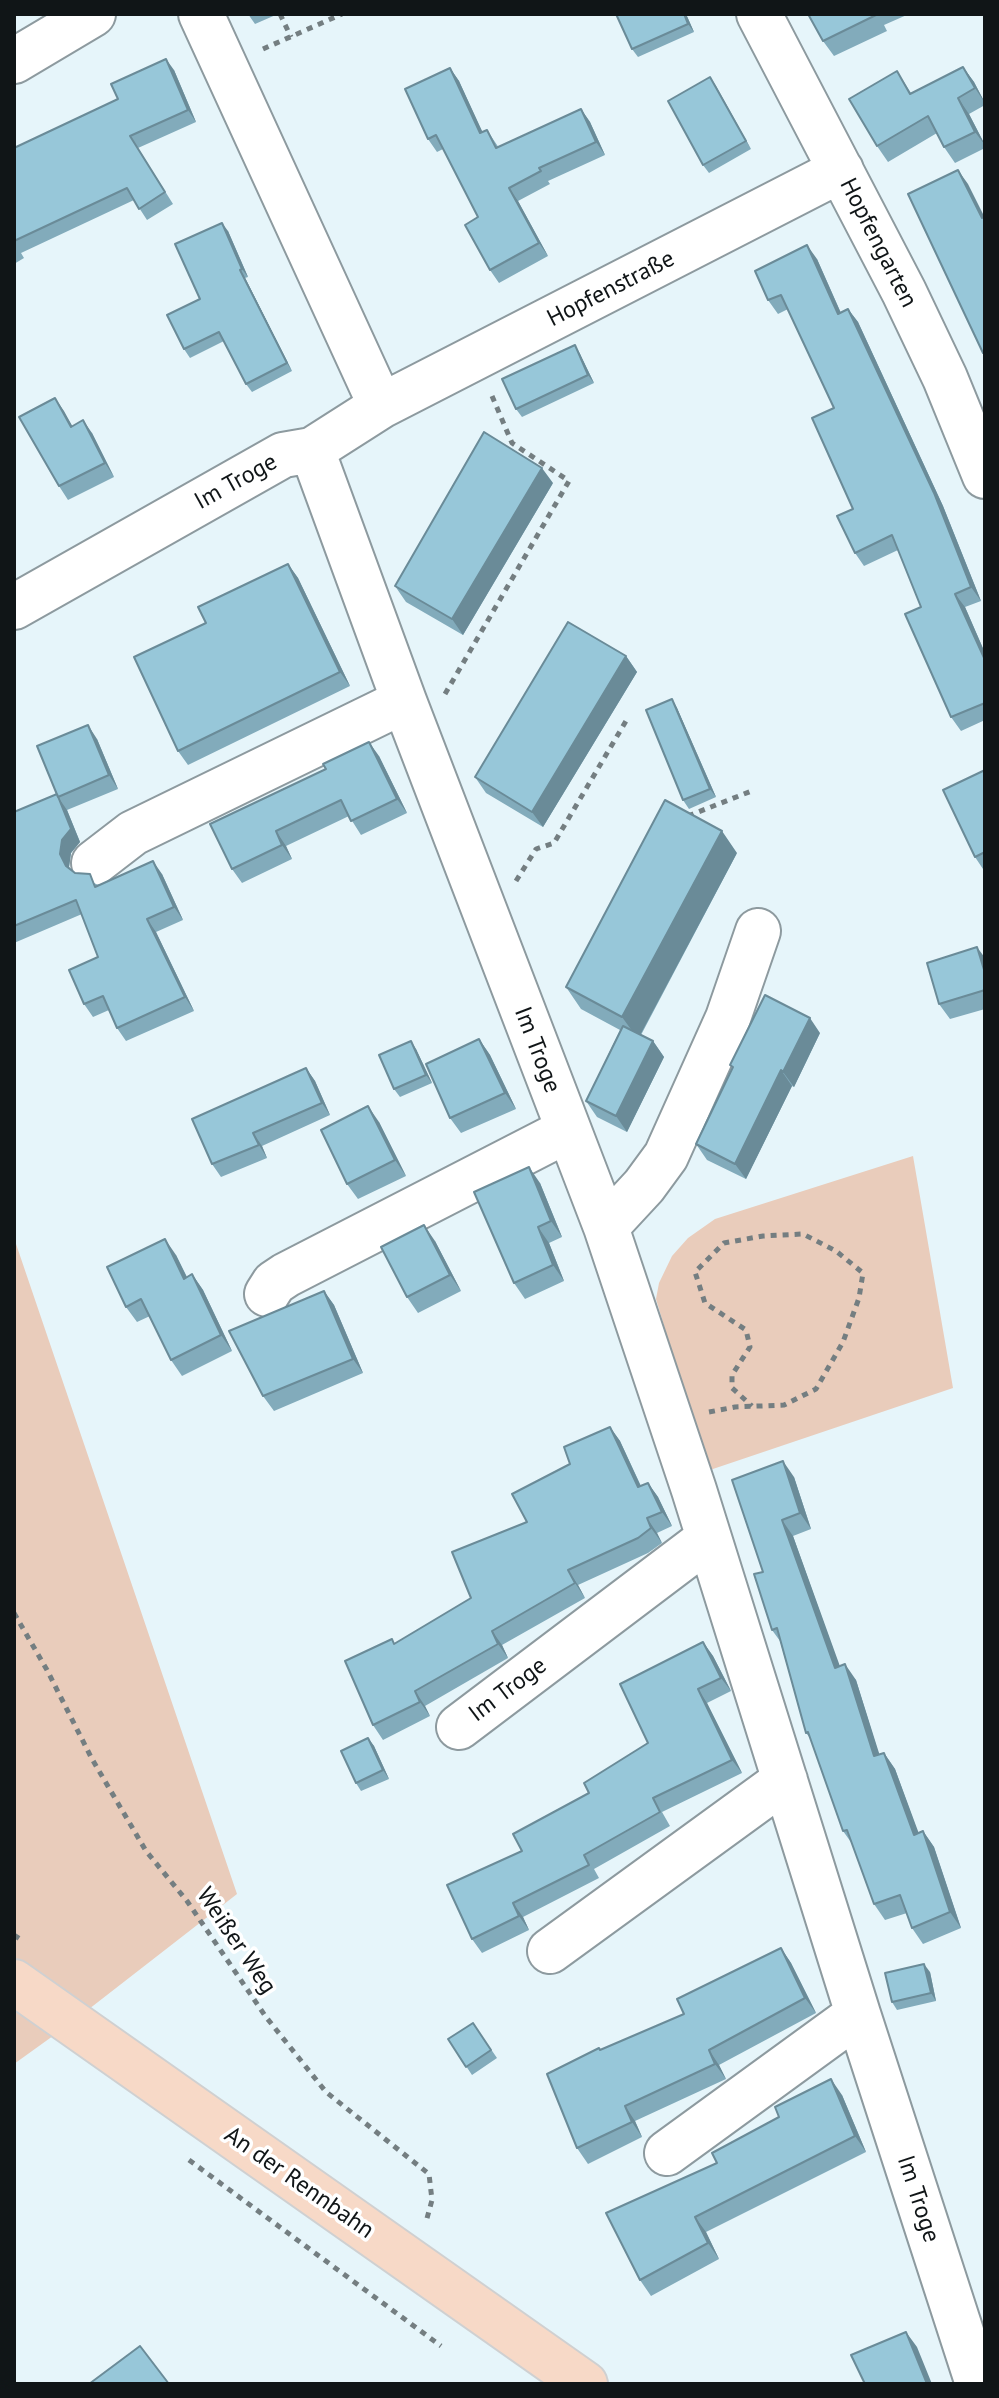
<!DOCTYPE html>
<html>
<head>
<meta charset="utf-8">
<style>
  body { margin:0 }
  #map { position:relative; width:999px; height:2398px; overflow:hidden; background:#e6f5fa; font-family:"PT Sans",sans-serif }
  canvas { display:block }
  .frame { position:absolute; inset:0; border:16px solid #101517; pointer-events:none }
</style>
</head>
<body>
<div id="map">
<canvas width="999" height="2398"></canvas>
<div class="frame"></div>
</div>
<script>
const c = document.querySelector('canvas').getContext('2d');
c.lineJoin = 'round';
function fill(path, color) { c.fillStyle = color; c.fill(path, 'evenodd'); }
const poly = rows => new Path2D(rows.map(r => 'M' + r).join(''));
function stroke(path, color, width, dash) { c.strokeStyle = color; c.lineWidth = width; c.lineCap = dash ? 'butt' : 'round'; c.setLineDash(dash || []); c.stroke(path); }
function label(font, color, halo, rows, align = 'center') {
  c.font = font + ' "PT Sans",sans-serif'; c.lineWidth = 7; c.setLineDash([]); c.textBaseline = 'middle'; c.strokeStyle = halo; c.fillStyle = color; for (const [text, x, y, turn = 0] of rows) {
    c.save(); c.translate(x, y); c.rotate((+turn || 0) * Math.PI / 180); c.textAlign = isNaN(turn) ? turn : align; if (halo) c.strokeText(text, 0, 0); c.fillText(text, 0, 0); c.restore();
  }
}
fill(poly([
  [913,1156,953,1388,707,1471,656,1299,659,1283,672,1256,688,1238,715,1219],
  [14,1238,237,1894,71,2023,14,2064]
]), '#e9ccbb');
const minor = poly([
  [201,14,381,406],
  [759,14,904,292,945,378,985,476],
  [14,61,93,14],
  [312,450,404,701,606,1227,694,1490,858,2014,978,2384],
  [14,607,283,455,312,450,381,406,841,170],
  [94,863,133,833,404,701],
  [606,1227,644,1186,666,1156,728,1018,758,931],
  [267,1294,274,1283,286,1275,568,1130],
  [459,1727,709,1538],
  [550,1951,785,1780],
  [667,2153,858,2014]
]);
const major = poly([
  [14,1982,585,2384]
]);
stroke(minor, '#8d9a9f', 48);
stroke(major, '#cfd0d1', 48);
stroke(poly([
  [280,14,291,37],
  [263,49,342,14],
  [445,694,569,481,512,443,492,396],
  [688,816,754,790],
  [516,881,536,849,554,843,626,721],
  [709,1412,735,1407,784,1405,816,1389,843,1342,859,1298,863,1273,836,1251,803,1234,763,1236,724,1243,695,1272,705,1303,746,1330,750,1347,732,1375,732,1388,752,1406],
  [14,1613,47,1670,92,1759,146,1851,187,1901,266,2017,326,2092,429,2174,432,2200,426,2222],
  [14,1935,23,1941],
  [189,2160,441,2346]
]), '#747e81', 5, [6, 6]);
stroke(minor, '#fff', 44);
stroke(major, '#f7d9c7', 44);
fill(poly([
  [248,14,278,14,255,24],
  [616,14,686,14,694,32,638,57,632,49],
  [808,14,909,14,884,25,887,31,834,56,823,41],
  [963,67,974,82,985,103,985,105,969,114,985,145,985,148,955,163,944,147,937,133,888,162,877,146,897,71,911,93],
  [450,68,459,81,482,132,487,130,499,148,581,109,590,122,605,155,548,181,550,184,518,201,548,256,499,283,490,270,478,217,443,149,437,152,428,139],
  [174,70,196,122,138,148,173,204,147,220,134,200,21,253,24,258,14,264,14,148,118,99],
  [710,77,751,149,709,173,703,165],
  [228,231,248,277,245,278,292,371,252,392,246,384,224,341,190,358,184,349,200,299],
  [817,259,841,313,848,309,858,322,943,506,981,601,965,607,985,653,985,720,961,731,951,717,921,607,898,550,864,566,855,553,853,509,834,408,788,309,778,314,768,300],
  [575,345,580,354,594,383,522,417,516,409],
  [55,398,72,426,92,433,114,477,68,500,59,486],
  [553,483,463,635,406,602,395,586],
  [288,564,298,578,350,686,188,765,178,751,206,623],
  [626,656,637,672,543,827,486,793,475,777],
  [672,699,677,708,716,797,689,809,683,800],
  [97,739,118,789,67,810,80,842,71,853,69,867,75,873,98,885,162,874,183,920,156,932,194,1011,126,1041,117,1028,109,1010,93,1017,84,1004,98,957,82,914,14,943,14,812,57,794],
  [379,756,407,813,361,835,349,816,286,846,292,859,242,883,232,869,210,824],
  [985,770,985,872,975,857],
  [737,853,641,1035,653,1041,664,1057,627,1132,597,1117,586,1101,620,1030,581,1009,566,987],
  [985,958,985,1009,950,1019,939,1004],
  [820,1033,794,1087,792,1086,746,1179,707,1160,696,1144,733,1068,730,1065],
  [479,1039,490,1055,516,1109,461,1133,450,1118],
  [416,1049,432,1083,400,1097,394,1089],
  [306,1068,315,1081,330,1115,262,1146,267,1158,221,1177,212,1164],
  [379,1122,406,1176,358,1199,347,1184],
  [540,1183,562,1237,549,1243,564,1281,525,1299,514,1283],
  [435,1241,461,1291,418,1313,407,1297],
  [176,1255,187,1277,192,1274,203,1290,232,1351,182,1376,171,1360,150,1316,137,1322,126,1307],
  [324,1291,334,1305,363,1373,274,1411,263,1396],
  [610,1427,620,1441,641,1486,648,1483,658,1497,672,1526,657,1533,662,1543,648,1553,578,1585,585,1598,502,1645,508,1658,425,1706,430,1716,383,1740,373,1725,392,1639,395,1644,471,1598,527,1522],
  [794,1477,811,1529,793,1536,839,1666,856,1680,879,1755,884,1753,895,1769,918,1833,923,1831,934,1847,961,1928,923,1944,912,1928,907,1913,885,1920,874,1904,853,1845,843,1831,811,1739,806,1733,780,1641,772,1630,763,1572],
  [703,1642,713,1656,731,1691,707,1703,742,1773,662,1812,670,1826,594,1869,599,1878,523,1917,529,1930,482,1953,472,1939,522,1851,648,1743],
  [368,1738,374,1746,389,1779,361,1791,356,1783],
  [781,1948,791,1963,816,2013,719,2065,726,2079,635,2121,642,2137,588,2164,577,2148,600,2050,684,2014],
  [930,1972,936,2001,897,2010,892,2002],
  [473,2023,497,2058,472,2075,448,2039],
  [842,2095,866,2152,706,2232,719,2259,651,2296,640,2280,717,2163]
]), '#82abbb');
fill(poly([
  [684,14,686,14,694,32,688,24],
  [166,59,174,70,196,122,188,110],
  [963,67,974,82,985,103,975,88],
  [450,68,459,81,489,146,480,133],
  [710,77,716,86,751,149,746,141],
  [958,98,969,114,985,145,975,132],
  [581,109,590,122,605,155,596,142],
  [958,170,968,184,985,218,982,218],
  [509,188,518,201,548,256,539,243],
  [222,223,228,231,248,277,242,269],
  [807,245,817,259,847,327,838,314],
  [240,270,245,278,292,371,287,363],
  [848,309,858,322,943,506,981,601,971,587],
  [575,345,580,354,594,383,588,375],
  [55,398,64,411,80,440,71,427],
  [83,420,92,433,114,477,105,463],
  [542,468,553,483,463,635,452,619],
  [288,564,298,578,350,686,340,672],
  [955,594,965,607,985,653,985,660],
  [626,656,637,672,543,827,532,812],
  [672,699,677,708,716,797,710,789],
  [88,725,97,739,118,789,109,775],
  [369,742,379,756,407,813,397,799],
  [58,797,67,810,80,842,71,853,69,867,75,879,66,866,60,854],
  [276,831,286,846,292,859,282,845],
  [722,831,737,853,638,1039,622,1017],
  [153,861,162,874,183,920,174,907],
  [147,919,156,932,194,1011,185,997],
  [977,947,985,958,985,973],
  [810,1018,820,1033,794,1087,783,1072],
  [479,1039,490,1055,516,1109,505,1093],
  [411,1041,416,1049,432,1083,426,1075],
  [653,1041,664,1057,627,1132,616,1116],
  [306,1068,315,1081,330,1115,322,1103],
  [781,1070,792,1086,746,1179,735,1164],
  [368,1106,379,1122,406,1176,395,1160],
  [253,1133,262,1146,267,1158,259,1145],
  [529,1167,540,1183,562,1237,551,1221],
  [424,1225,435,1241,461,1291,450,1275],
  [538,1227,549,1243,564,1281,553,1265],
  [165,1239,176,1255,195,1294,184,1279],
  [192,1274,203,1290,232,1351,221,1335],
  [324,1291,334,1305,363,1373,353,1359],
  [610,1427,620,1441,648,1502,638,1487],
  [783,1461,794,1477,811,1529,800,1513],
  [648,1483,658,1497,672,1526,662,1512],
  [647,1518,657,1533,662,1543,651,1528],
  [782,1520,793,1536,846,1683,835,1668],
  [568,1570,578,1585,585,1598,575,1583],
  [492,1631,502,1645,508,1658,498,1644],
  [703,1642,713,1656,731,1691,721,1678],
  [845,1664,856,1680,885,1772,874,1756],
  [698,1689,707,1703,742,1773,732,1760],
  [415,1691,425,1706,430,1716,420,1702],
  [368,1738,374,1746,389,1779,383,1770],
  [884,1753,895,1769,925,1850,914,1835],
  [923,1831,934,1847,961,1928,950,1912],
  [513,1903,523,1917,529,1930,519,1916],
  [781,1948,791,1963,816,2013,805,1998],
  [924,1964,930,1972,936,2001,931,1993],
  [709,2050,719,2065,726,2079,715,2064],
  [831,2079,842,2095,866,2152,855,2136],
  [625,2106,635,2121,642,2137,632,2122],
  [695,2217,706,2232,719,2259,708,2243],
  [906,2332,917,2347,932,2384,927,2384]
]), '#6a8b98');
const building = poly([
  [616,14,684,14,688,24,632,49,616,14],
  [808,14,876,14,876,15,823,41,808,14],
  [166,59,188,110,130,136,165,192,139,209,127,188,14,241,14,148,118,99,111,84,166,59],
  [963,67,975,88,958,98,975,132,944,147,928,116,877,146,849,99,897,71,910,94,963,67],
  [450,68,480,133,487,130,496,148,581,109,596,142,539,168,541,171,509,188,539,243,490,270,465,225,478,217,436,135,428,139,405,89,450,68],
  [710,77,746,141,703,165,668,101,710,77],
  [958,170,982,218,985,216,985,352,983,353,908,194,958,170],
  [222,223,242,269,240,270,287,363,246,384,219,332,184,349,167,315,200,299,175,244,222,223],
  [807,245,838,314,848,309,934,493,971,587,955,594,985,660,985,703,951,717,905,614,921,607,892,535,855,553,837,516,853,509,812,418,834,408,781,295,768,300,755,271,807,245],
  [575,345,588,375,516,409,502,379,575,345],
  [55,398,71,427,83,420,105,463,59,486,19,417,55,398],
  [484,432,542,468,452,619,395,586,484,432],
  [288,564,340,672,178,751,134,657,206,623,198,607,288,564],
  [568,622,626,656,532,812,475,777,568,622],
  [672,699,710,789,683,800,646,710,672,699],
  [88,725,109,775,58,797,37,746,88,725],
  [369,742,397,799,351,821,341,800,276,831,282,845,232,869,210,824,326,769,323,764,369,742],
  [985,770,985,852,975,857,943,790,985,770],
  [57,794,71,829,62,840,60,854,66,866,75,873,90,874,95,887,153,861,174,907,147,919,185,997,117,1028,103,996,84,1004,69,970,98,957,76,900,14,926,14,812,57,794],
  [665,800,722,831,622,1017,566,987,665,800],
  [977,947,985,973,985,990,939,1004,927,963,977,947],
  [765,995,810,1018,783,1072,781,1070,735,1164,696,1144,733,1067,730,1065,765,995],
  [623,1026,653,1041,616,1116,586,1101,623,1026],
  [479,1039,505,1093,450,1118,426,1064,479,1039],
  [411,1041,426,1075,394,1089,379,1055,411,1041],
  [306,1068,322,1103,253,1133,259,1145,212,1164,192,1119,306,1068],
  [368,1106,395,1160,347,1184,321,1130,368,1106],
  [529,1167,551,1221,538,1227,553,1265,514,1283,474,1192,529,1167],
  [424,1225,450,1275,407,1297,381,1247,424,1225],
  [165,1239,184,1279,192,1274,221,1335,171,1360,141,1299,126,1307,107,1267,165,1239],
  [324,1291,353,1359,263,1396,229,1331,324,1291],
  [610,1427,638,1487,648,1483,662,1512,647,1518,651,1528,638,1538,568,1570,575,1583,492,1631,498,1644,415,1691,420,1702,373,1725,345,1661,392,1639,394,1644,471,1598,452,1552,527,1522,512,1494,570,1464,564,1447,610,1427],
  [783,1461,800,1513,782,1520,835,1668,845,1664,874,1756,884,1753,914,1835,923,1831,950,1912,912,1928,900,1895,874,1904,847,1830,843,1831,808,1732,806,1733,777,1628,772,1630,754,1574,763,1572,732,1480,783,1461],
  [703,1642,721,1678,698,1689,732,1760,653,1798,660,1812,584,1855,589,1865,513,1903,519,1916,472,1939,447,1885,522,1851,513,1834,589,1793,584,1783,648,1743,620,1684,703,1642],
  [368,1738,383,1770,356,1783,341,1751,368,1738],
  [781,1948,805,1998,709,2050,715,2064,625,2106,632,2122,577,2148,547,2074,599,2048,600,2050,684,2014,677,1999,781,1948],
  [924,1964,931,1993,892,2002,885,1973,924,1964],
  [473,2023,491,2050,466,2067,448,2039,473,2023],
  [831,2079,855,2136,695,2217,708,2243,640,2280,606,2213,717,2163,712,2153,779,2117,775,2107,831,2079],
  [906,2332,927,2384,865,2384,851,2355,906,2332],
  [140,2346,169,2384,89,2384,140,2346]
]);
fill(building, '#97c7d9');
stroke(building, '#6a8b98', 2);
label('24px', '#101517', '#fff', [
  ["Hopfengarten",878,243,63],
  ["Hopfenstraße",611,289,-27],
  ["Im Troge",236,482,-29],
  ["Im Troge",537,1050,69],
  ["Im Troge",508,1690,-37],
  ["Weißer Weg",236,1941,56],
  ["An der Rennbahn",299,2183,35],
  ["Im Troge",918,2199,72]
]);
</script>
</body>
</html>
